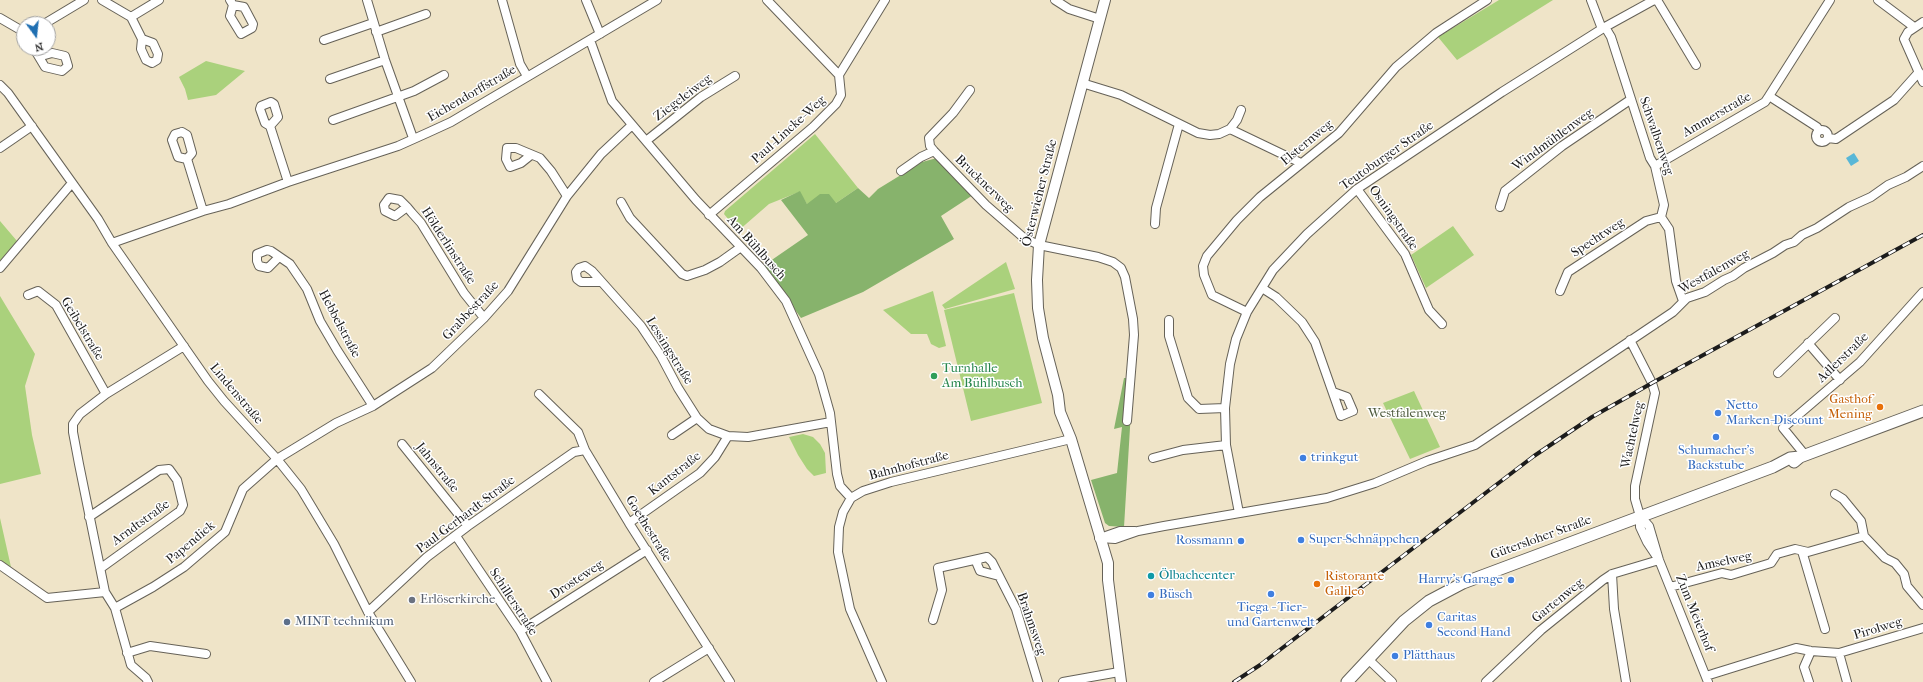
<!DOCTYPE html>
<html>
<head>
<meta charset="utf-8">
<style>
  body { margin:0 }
  #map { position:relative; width:1923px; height:682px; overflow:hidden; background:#efe4c8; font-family:"IM FELL French Canon",serif }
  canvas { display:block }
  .north { position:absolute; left:16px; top:16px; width:40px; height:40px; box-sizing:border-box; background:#fff; border:1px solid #a4a4a4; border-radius:50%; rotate:165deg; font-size:11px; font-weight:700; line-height:16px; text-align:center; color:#1c1c1c }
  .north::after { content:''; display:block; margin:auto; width:14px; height:18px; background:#1f6fb2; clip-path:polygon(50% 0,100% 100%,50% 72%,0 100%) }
</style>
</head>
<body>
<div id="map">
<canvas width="1923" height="682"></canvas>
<div class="north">N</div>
</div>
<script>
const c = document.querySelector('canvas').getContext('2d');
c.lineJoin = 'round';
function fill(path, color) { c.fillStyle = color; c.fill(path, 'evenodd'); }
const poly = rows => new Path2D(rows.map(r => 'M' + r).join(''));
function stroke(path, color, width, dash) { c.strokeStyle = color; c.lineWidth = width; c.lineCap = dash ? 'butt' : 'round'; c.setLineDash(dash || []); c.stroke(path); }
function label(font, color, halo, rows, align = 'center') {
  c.font = font + ' "IM FELL French Canon",serif'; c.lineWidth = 3; c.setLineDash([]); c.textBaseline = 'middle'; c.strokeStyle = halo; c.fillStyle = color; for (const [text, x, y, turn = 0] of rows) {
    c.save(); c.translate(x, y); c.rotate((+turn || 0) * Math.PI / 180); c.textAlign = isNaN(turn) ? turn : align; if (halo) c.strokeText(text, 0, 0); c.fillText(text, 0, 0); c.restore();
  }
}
fill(poly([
  [1499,0,1553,0,1457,60,1438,37],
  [206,61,245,71,216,95,188,100,185,89,179,77],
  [815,134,858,188,836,203,807,204,799,192,769,204,738,231,724,214,725,211],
  [0,221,17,241,0,261],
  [1453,226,1474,255,1426,288,1411,255],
  [1006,262,1015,289,945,309,942,305],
  [933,291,946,346,939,348,931,344,927,334,911,334,883,310],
  [1014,293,1042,403,971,421,944,310],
  [0,296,35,354,25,386,32,435,41,474,0,484],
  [1414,391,1440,447,1410,459,1383,403],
  [803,434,813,437,820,444,825,453,826,473,814,476,807,469,798,455,789,437],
  [0,518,11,567,0,560]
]), '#aad17c');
fill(poly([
  [937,158,973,195,941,216,954,239,863,292,801,318,763,266,808,235,781,200,800,191,807,204,820,194,829,194,836,203,858,188,869,198,878,189,922,162],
  [1124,378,1133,378,1124,527,1109,526,1105,523,1091,480,1117,473,1122,427,1114,429]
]), '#87b36c');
fill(poly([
  [1854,153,1859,161,1851,166,1846,158]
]), '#58b7d7');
const minor = poly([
  [102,0,131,17,159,0],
  [230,0,233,5,244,7,253,24,252,28,241,34,230,16,233,5],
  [367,0,385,60,413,138],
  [502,0,520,64,527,76],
  [586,0,600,34],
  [1055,0,1069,9,1100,19],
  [1591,0,1602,29],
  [1657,0,1696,65],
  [1878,0,1914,27],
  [131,17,142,39,141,49,146,60,152,63,157,60,158,54,153,43,142,39],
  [0,18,24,32],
  [1923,22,1908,32,1904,39,1923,82],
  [44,24,84,0],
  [1605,27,1611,37,1650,158,1655,166,1664,205,1661,217,1669,229,1676,281,1683,301],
  [376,32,426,14],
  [324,40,373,23],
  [590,40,612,101,696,200,761,268,786,301,819,374,830,413,837,474,840,486,851,498],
  [34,48,36,52,45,55,52,53,65,56,68,66,62,71,45,67,36,52],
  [839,75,885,0],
  [330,79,385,60],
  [1082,83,1121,95,1198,133,1210,135,1219,134,1230,129,1237,120,1241,110],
  [0,85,8,93,98,219,112,243,208,381,224,401,277,459,301,489,334,544,368,612,411,682],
  [970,90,953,113,929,138,930,146,934,151,986,205,1024,238,1039,245,1098,257,1113,262,1121,268,1125,277,1133,319,1134,335,1127,421],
  [1769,96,1830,0],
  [333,120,414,91,444,75],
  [270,126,278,117,274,104,271,102,261,106,260,109,265,123,270,126,288,182],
  [1230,129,1301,163],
  '1816 136a6 6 0 1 1 12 0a6 6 0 1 1-12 0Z',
  [182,132,187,135,192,153,187,159,178,157,172,140,175,134,182,132],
  [1828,138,1836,139,1894,100,1919,72],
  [646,141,701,97,735,76],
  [0,148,32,126],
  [531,155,521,163,510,167,506,159,507,148,516,148,540,158,551,171,567,196],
  [187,159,203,211],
  [1655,166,1765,102,1769,96,1817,127,1819,131],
  [901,171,921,157,934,151],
  [1357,189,1405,254,1429,310,1442,324],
  [621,202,630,218,682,274,687,276,705,270,720,262,741,247],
  [407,207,395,216,385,211,384,205,389,198,400,200,407,207,412,213,421,223,464,293,484,318],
  [1500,207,1505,191,1562,146,1630,100],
  [709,215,813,127,836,104,841,95,839,75,767,0],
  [1155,224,1156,208,1179,124],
  [112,243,203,211,229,204,288,182,398,146,427,133,451,122,657,0],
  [279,257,268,268,259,266,257,261,257,254,267,250,271,251,290,264,307,289,320,321,337,350,373,406],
  [0,268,72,183],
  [601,282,581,282,577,279,576,272,579,268,585,266,592,271,641,326,661,356,678,388,697,418,709,429,728,436,748,437,831,422],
  [1262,288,1276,297,1302,322,1315,342,1341,416,1353,411,1347,397,1333,392],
  [1560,291,1568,272,1646,221,1661,217],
  [28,295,38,291,56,305,106,394],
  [1247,312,1212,295,1204,275,1203,266,1207,256,1237,220,1260,197,1339,133,1396,67,1436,33,1487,0],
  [1169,320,1169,336,1188,398,1199,409,1225,408],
  [1630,340,1652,383,1655,393,1635,486,1635,499,1640,516,1640,527,1647,542,1659,560],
  [1808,343,1840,380],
  [1778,373,1835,318],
  [539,394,578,432,585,450,629,523,730,682],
  [672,435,697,418],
  [402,444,468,526],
  [1805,455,1783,428,1860,362,1923,292],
  [1153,458,1183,450,1226,445],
  [1835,494,1843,499,1861,521,1864,536,1885,558,1895,563,1904,574,1907,586,1923,605],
  [1239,513,1226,445,1225,408,1230,364,1236,339,1247,312,1273,270,1307,234,1357,189,1502,92,1605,27,1654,0],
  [1640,516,1649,526,1659,560,1708,682],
  [89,517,159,470,169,469,177,480,183,505,180,511,101,568],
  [629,523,700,473,715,457,728,436],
  [456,536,520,631,547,682],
  [1099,538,1115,539,1138,531,1164,526,1327,498,1375,483,1427,461,1475,445,1673,312,1687,298,1705,292,1724,280,1733,276,1744,268,1773,253,1785,245,1794,242,1802,235,1817,228,1849,207,1871,197,1888,185,1906,177,1923,166],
  [1100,538,1120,531,1135,531],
  [1802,551,1825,629],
  [978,560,977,564,980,571,999,576],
  [0,565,47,598,105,592],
  [1612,574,1614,609,1626,682],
  [1670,587,1722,573,1731,575,1771,563,1777,554,1795,549,1808,552,1864,536],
  [115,608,153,587,184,567,225,532,243,489,277,459,336,423,373,406,432,368,484,318,508,291,567,196,601,154,632,125],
  [368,612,427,557,468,526,574,452,585,450],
  [933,620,942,590,938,568,987,557,992,562,1016,609,1038,682],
  [520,631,647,550],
  [127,653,150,646,206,654],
  [1839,653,1847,682],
  [1368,659,1392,682],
  [1706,676,1796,648,1811,651,1839,653,1923,628],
  [148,682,146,678,131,665,115,608,105,592,79,464,73,432,73,424,80,414,106,394,184,346],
  [654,682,709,648],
  [882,682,850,609,838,552,839,527,843,512,851,498,863,491,891,482,1071,439],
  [1063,682,1119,672],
  [1486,682,1541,630,1603,580,1612,574,1659,560],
  [1809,682,1804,667,1811,651]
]);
const tertiary = poly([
  [1105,0,1039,245,1037,280,1038,308,1043,338,1058,395,1060,412,1071,439,1108,563,1108,580,1121,682]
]);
const secondary = poly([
  [1794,462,1800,457,1923,411],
  [1347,682,1404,621,1429,601,1463,583,1773,467,1790,458,1800,457]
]);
stroke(minor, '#666258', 10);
stroke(tertiary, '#666258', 12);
stroke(secondary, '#666258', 13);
stroke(minor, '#fff', 8);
stroke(tertiary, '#fff', 10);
stroke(secondary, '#fff', 11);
const rail = poly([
  [1234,682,1260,665,1534,456,1592,417,1652,383,1923,235]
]);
stroke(rail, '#1c1c1c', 4);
stroke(rail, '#fff', 2.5, [8]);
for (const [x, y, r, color] of [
  [934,376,4,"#2e9e5b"],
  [1880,407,4,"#e8710a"],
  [1718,413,4,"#3f7fe0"],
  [1716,437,4,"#3f7fe0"],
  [1303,458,4,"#3f7fe0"],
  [1301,540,4,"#3f7fe0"],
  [1241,541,4,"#3f7fe0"],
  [1151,576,4,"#0f9aa8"],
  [1511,580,4,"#3f7fe0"],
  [1317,584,4,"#e8710a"],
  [1271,594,4,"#3f7fe0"],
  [1151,595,4,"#3f7fe0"],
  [412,600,4,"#6b7280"],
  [287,622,4,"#5c6f8a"],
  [1429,625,4,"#3f7fe0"],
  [1395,656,4,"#3f7fe0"]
]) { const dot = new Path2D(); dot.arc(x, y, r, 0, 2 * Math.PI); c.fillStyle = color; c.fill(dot); stroke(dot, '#fff', 1.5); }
label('13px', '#1c1c1c', '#fff', [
  ["Eichendorffstraße",472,94,-30],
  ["Ziegeleiweg",683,98,-37],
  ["Ammerstraße",1717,115,-30],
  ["Paul-Lincke-Weg",789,130,-42],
  ["Schwalbenweg",1656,136,71],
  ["Windmühlenweg",1553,140,-36],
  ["Elsternweg",1307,143,-40],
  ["Teutoburger Straße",1387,156,-35],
  ["Brucknerweg",984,184,44],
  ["Österwieher Straße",1040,193,-76],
  ["Osningstraße",1393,218,55],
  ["Spechtweg",1598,238,-33],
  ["Hölderlinstraße",448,246,57],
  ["Am Bühlbusch",756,248,48],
  ["Westfalenweg",1714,272,-29],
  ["Grabbestraße",471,311,-47],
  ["Hebbelstraße",339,324,62],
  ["Geibelstraße",82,329,59],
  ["Lessingstraße",669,351,58],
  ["Adlerstraße",1843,358,-44],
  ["Lindenstraße",236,394,50],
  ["Wachtelweg",1633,435,-78],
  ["Bahnhofstraße",909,466,-15],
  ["Jahnstraße",437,468,51],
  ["Kantstraße",675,474,-38],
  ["Paul-Gerhardt-Straße",466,515,-37],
  ["Arndtstraße",141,523,-36],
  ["Goethestraße",648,529,58],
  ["Gütersloher Straße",1541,538,-20],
  ["Papendiek",191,543,-40],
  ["Amselweg",1724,562,-12],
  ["Drosteweg",577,580,-33],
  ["Gartenweg",1558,601,-39],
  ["Schillerstraße",513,602,57],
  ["Zum Meierhof",1694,613,68],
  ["Brahmsweg",1031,624,71],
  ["Pirolweg",1878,629,-17]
]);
label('13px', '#27864d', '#fff', [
  ["Turnhalle",942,369],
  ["Am Bühlbusch",942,384]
], 'left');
label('13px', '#c56008', '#fff', [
  ["Gasthof",1872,400],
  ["Mening",1872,415],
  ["Ristorante",1325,577,"left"],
  ["Galileo",1325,592,"left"]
], 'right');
label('13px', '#366cbe', '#fff', [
  ["Netto",1726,406],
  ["Marken-Discount",1726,421],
  ["Schumacher's",1716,451,"center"],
  ["Backstube",1716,466,"center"],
  ["trinkgut",1311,458],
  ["Super-Schnäppchen",1309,540],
  ["Rossmann",1233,541,"right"],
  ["Harry's Garage",1503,580,"right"],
  ["Büsch",1159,595],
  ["Tiega - Tier-",1271,608,"center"],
  ["und Gartenwelt",1271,623,"center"],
  ["Caritas",1437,618],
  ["Second Hand",1437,633],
  ["Plätthaus",1403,656]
], 'left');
label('13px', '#4e5b3e', '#fff', [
  ["Westfalenweg",1407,414]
]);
label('13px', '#0d838f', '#fff', [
  ["Ölbachcenter",1159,576]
], 'left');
label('13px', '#5b616d', '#fff', [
  ["Erlöserkirche",420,600]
], 'left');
label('13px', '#4e5e75', '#fff', [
  ["MINT technikum",295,622]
], 'left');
</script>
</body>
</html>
